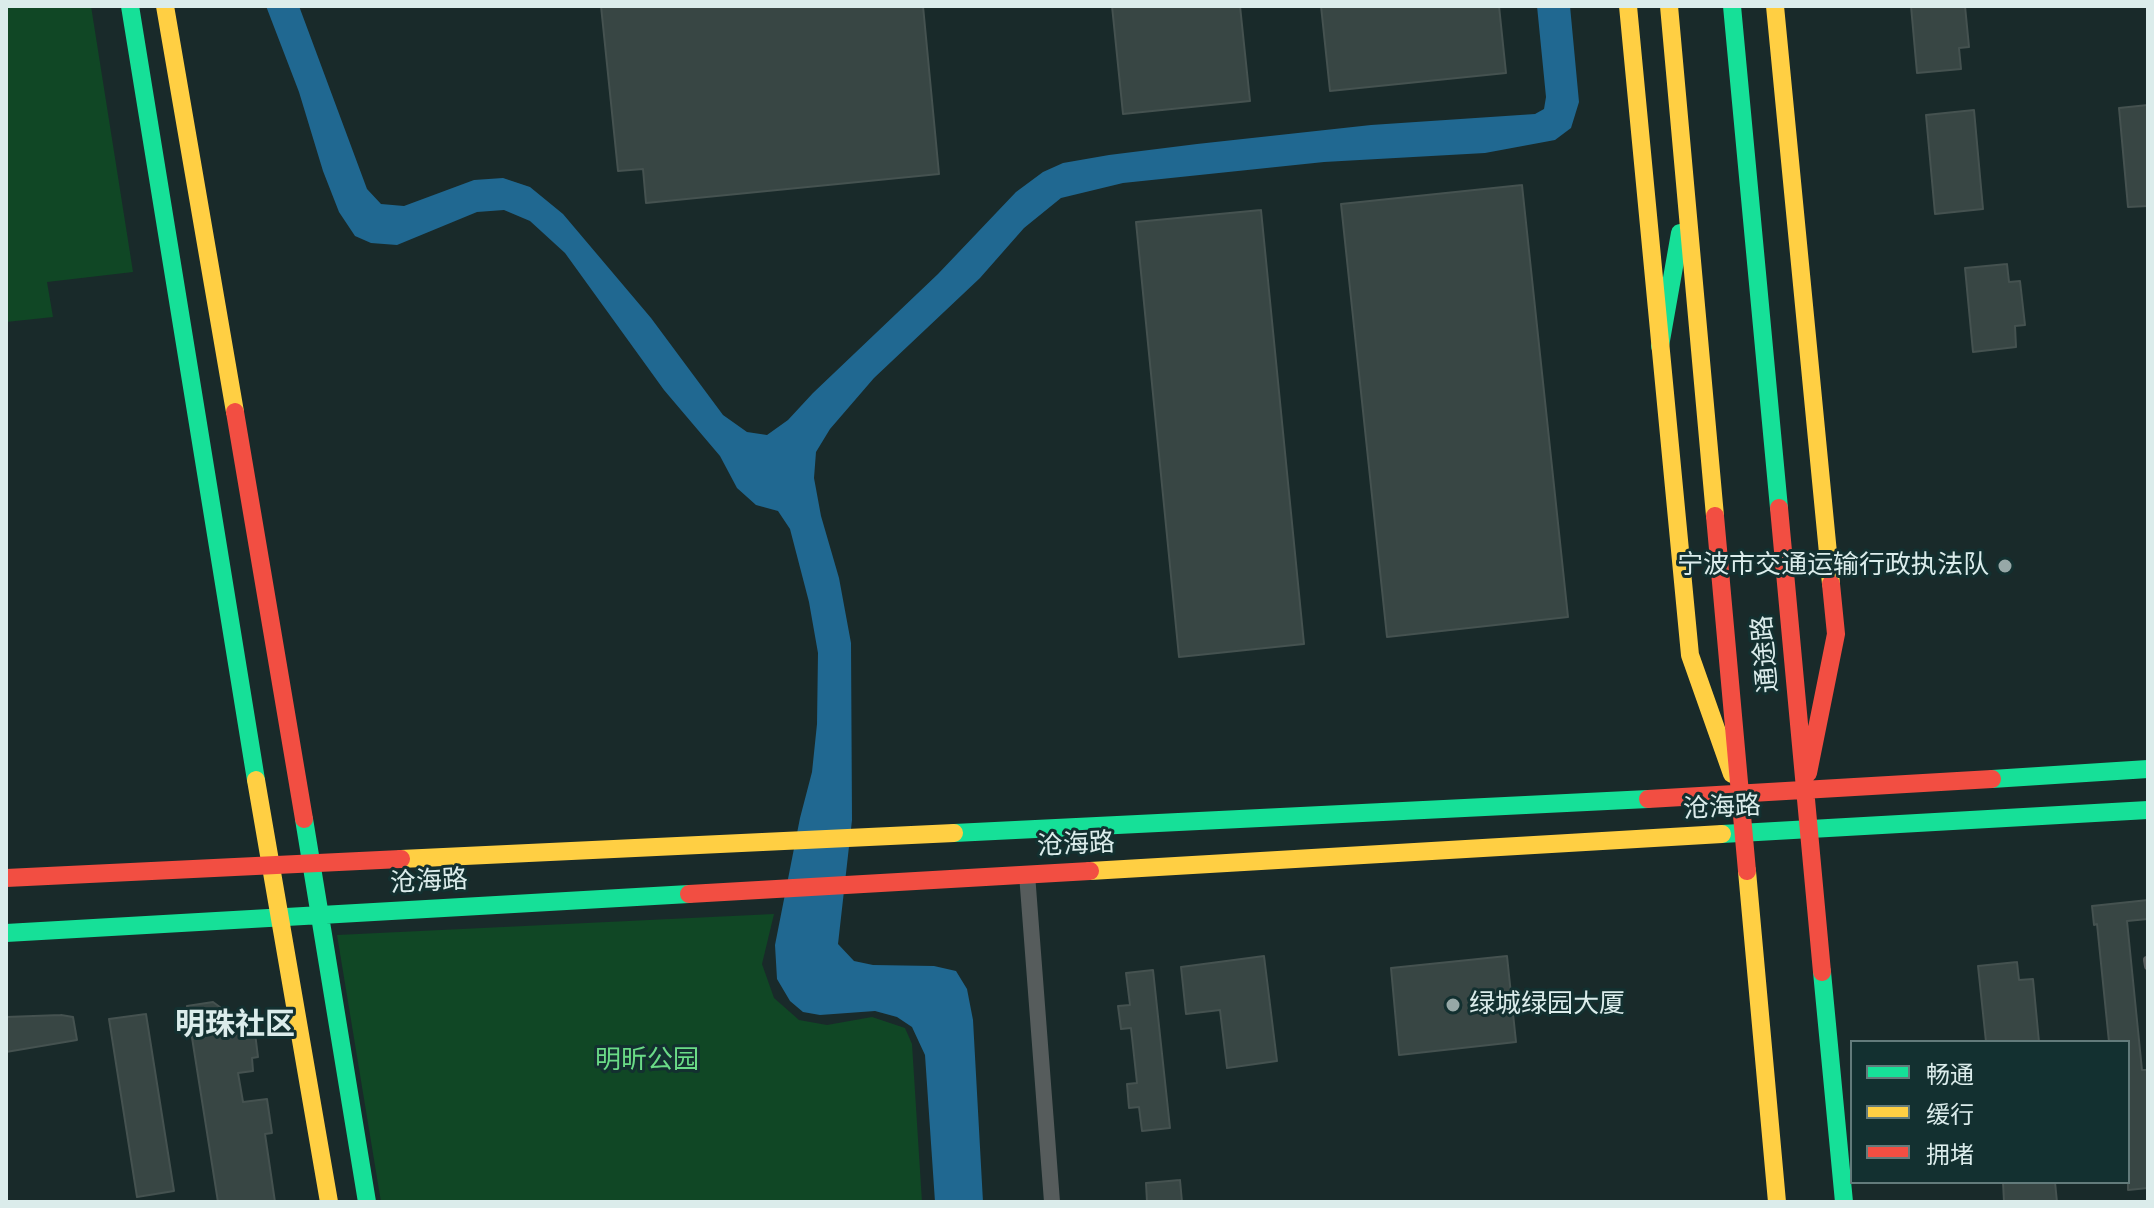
<!DOCTYPE html>
<html>
<head>
<meta charset="utf-8">
<style>
  body { margin:0 }
  #map { position:relative; width:2154px; height:1208px; overflow:hidden; background:#192a2a; font-family:"PT Sans","Noto Sans SC",sans-serif }
  canvas { display:block }
  .frame { position:absolute; inset:0; border:8px solid #dbeceb; pointer-events:none }
  .legend { position:absolute; left:1850px; top:1040px; width:280px; height:144px; box-sizing:border-box; background:#133030; border:2px solid #637b7b; margin:0; padding:10px 14px; list-style:none; font-size:24px; color:#dbeceb }
  .legend li { display:flex; align-items:center; gap:16px; height:40px }
  .legend b { width:40px; border:2px solid #637b7b }
</style>
</head>
<body>
<div id="map">
<canvas width="2154" height="1208"></canvas>
<div class="frame"></div>
<ul class="legend">
<li><b style="height:10px;background:#16e098"></b>畅通</li>
<li><b style="height:10px;background:#ffcf43"></b>缓行</li>
<li><b style="height:10px;background:#f24e42"></b>拥堵</li>
</ul>
</div>
<script>
const c = document.querySelector('canvas').getContext('2d');
c.lineJoin = 'round';
function fill(path, color) { c.fillStyle = color; c.fill(path, 'evenodd'); }
const poly = rows => new Path2D(rows.map(r => 'M' + r).join(''));
function stroke(path, color, width, dash) { c.strokeStyle = color; c.lineWidth = width; c.lineCap = dash ? 'butt' : 'round'; c.setLineDash(dash || []); c.stroke(path); }
function label(font, color, halo, rows, align = 'center') {
  c.font = font + ' "PT Sans","Noto Sans SC",sans-serif'; c.lineWidth = 6; c.setLineDash([]); c.textBaseline = 'middle'; c.strokeStyle = halo; c.fillStyle = color; for (const [text, x, y, turn = 0] of rows) {
    c.save(); c.translate(x, y); c.rotate((+turn || 0) * Math.PI / 180); c.textAlign = isNaN(turn) ? turn : align; if (halo) c.strokeText(text, 0, 0); c.fillText(text, 0, 0); c.restore();
  }
}
fill(poly([
  [6,6,91,6,133,272,47,282,53,317,6,322],
  [774,914,762,964,774,998,799,1020,827,1025,872,1017,905,1028,912,1044,922,1202,381,1202,337,935]
]), '#104725');
fill(poly([
  [266,6,299,6,367,189,381,204,404,206,474,180,503,178,530,187,563,214,651,318,723,415,747,432,767,435,788,420,813,393,938,274,1016,192,1043,172,1063,163,1109,155,1197,144,1371,125,1535,114,1544,109,1546,97,1537,6,1570,6,1579,102,1571,128,1555,140,1485,153,1324,162,1123,183,1061,198,1024,228,980,278,874,378,830,429,816,452,814,478,821,516,839,578,851,643,852,820,838,944,854,961,873,965,934,966,956,971,967,989,973,1020,983,1202,935,1202,925,1055,912,1027,897,1017,875,1011,820,1015,803,1012,790,1001,777,979,775,945,800,818,812,772,817,724,818,653,809,602,790,529,778,511,756,505,737,488,720,456,664,390,565,253,530,221,504,210,477,212,397,245,371,243,355,236,339,212,323,171,299,92]
]), '#206891');
const building = poly([
  [601,6,923,6,939,174,646,203,643,169,618,171,601,6],
  [1112,6,1240,6,1250,101,1123,114,1112,6],
  [1321,6,1499,6,1506,73,1330,91,1321,6],
  [1911,6,1965,6,1969,47,1959,48,1961,69,1917,73,1911,6],
  [2148,105,2148,206,2128,207,2119,108,2148,105],
  [1974,110,1983,209,1935,214,1926,115,1974,110],
  [1522,185,1568,617,1387,637,1341,204,1522,185],
  [1261,210,1304,644,1179,657,1136,222,1261,210],
  [2007,264,2009,282,2020,281,2025,325,2015,326,2016,347,1973,352,1965,268,2007,264],
  [2148,900,2148,919,2127,921,2142,1070,2148,1070,2148,1188,2128,1190,2128,1042,2109,1042,2097,924,2094,925,2092,906,2148,900],
  [1264,956,1277,1061,1227,1068,1220,1010,1186,1014,1181,967,1264,956],
  [1507,956,1516,1042,1399,1055,1391,968,1507,956],
  [2017,962,2019,980,2033,979,2039,1042,1986,1042,1978,966,2017,962],
  [1153,970,1170,1128,1142,1131,1139,1107,1129,1108,1127,1084,1137,1083,1131,1028,1121,1029,1118,1006,1130,1005,1126,973,1153,970],
  [213,1002,255,1033,258,1057,252,1058,253,1071,238,1073,243,1102,267,1099,272,1133,265,1134,275,1202,218,1202,187,1006,213,1002],
  [146,1014,174,1191,137,1197,109,1019,146,1014],
  [61,1015,73,1017,77,1040,6,1052,6,1017,61,1015],
  [1180,1180,1182,1202,1147,1202,1146,1183,1180,1180],
  [2003,1182,2055,1182,2057,1202,2004,1202,2003,1182]
]);
fill(building, '#384644');
stroke(building, '#455250', 2);
stroke(poly([
  [2147,960,2148,966]
]), '#565c5c', 8);
stroke(poly([
  [1027,874,1052,1202]
]), '#565c5c', 16);
stroke(poly([
  [130,6,256,780],
  [1732,6,1779,508],
  [1660,346,1680,233],
  [1992,779,2148,769],
  [304,819,367,1202],
  [954,833,1648,799],
  [1722,834,2148,810],
  [6,933,689,894],
  [1822,972,1844,1202]
]), '#16e098', 18);
stroke(poly([
  [165,6,235,412],
  [1628,6,1690,655,1732,774],
  [1669,6,1715,516],
  [1775,6,1831,584],
  [256,780,329,1202],
  [401,859,954,833],
  [1090,871,1722,834],
  [1747,871,1777,1202]
]), '#ffcf43', 18);
stroke(poly([
  [235,412,304,819],
  [1779,508,1822,972],
  [1715,516,1747,871],
  [1808,773,1836,634,1831,584],
  [1648,799,1992,779],
  [6,878,401,859],
  [689,894,1090,871]
]), '#f24e42', 18);
for (const [x, y, r, color] of [
  [2005,566,8,"#97a8a7"],
  [1453,1005,8,"#97a8a7"]
]) { const dot = new Path2D(); dot.arc(x, y, r, 0, 2 * Math.PI); c.fillStyle = color; c.fill(dot); stroke(dot, '#133030', 3); }
label('26px', '#dbeceb', '#133030', [
  ["宁波市交通运输行政执法队",1989,566],
  ["绿城绿园大厦",1469,1005,"left"]
], 'right');
label('26px', '#dbeceb', '#133030', [
  ["通途路",1766,654,-95],
  ["沧海路",1722,808,-3],
  ["沧海路",1076,845,-3],
  ["沧海路",429,882,-3]
]);
label('26px', '#6adb87', '#133030', [
  ["明昕公园",647,1061]
]);
label('bold 30px', '#dbeceb', '#133030', [
  ["明珠社区",235,1025]
]);
</script>
</body>
</html>
